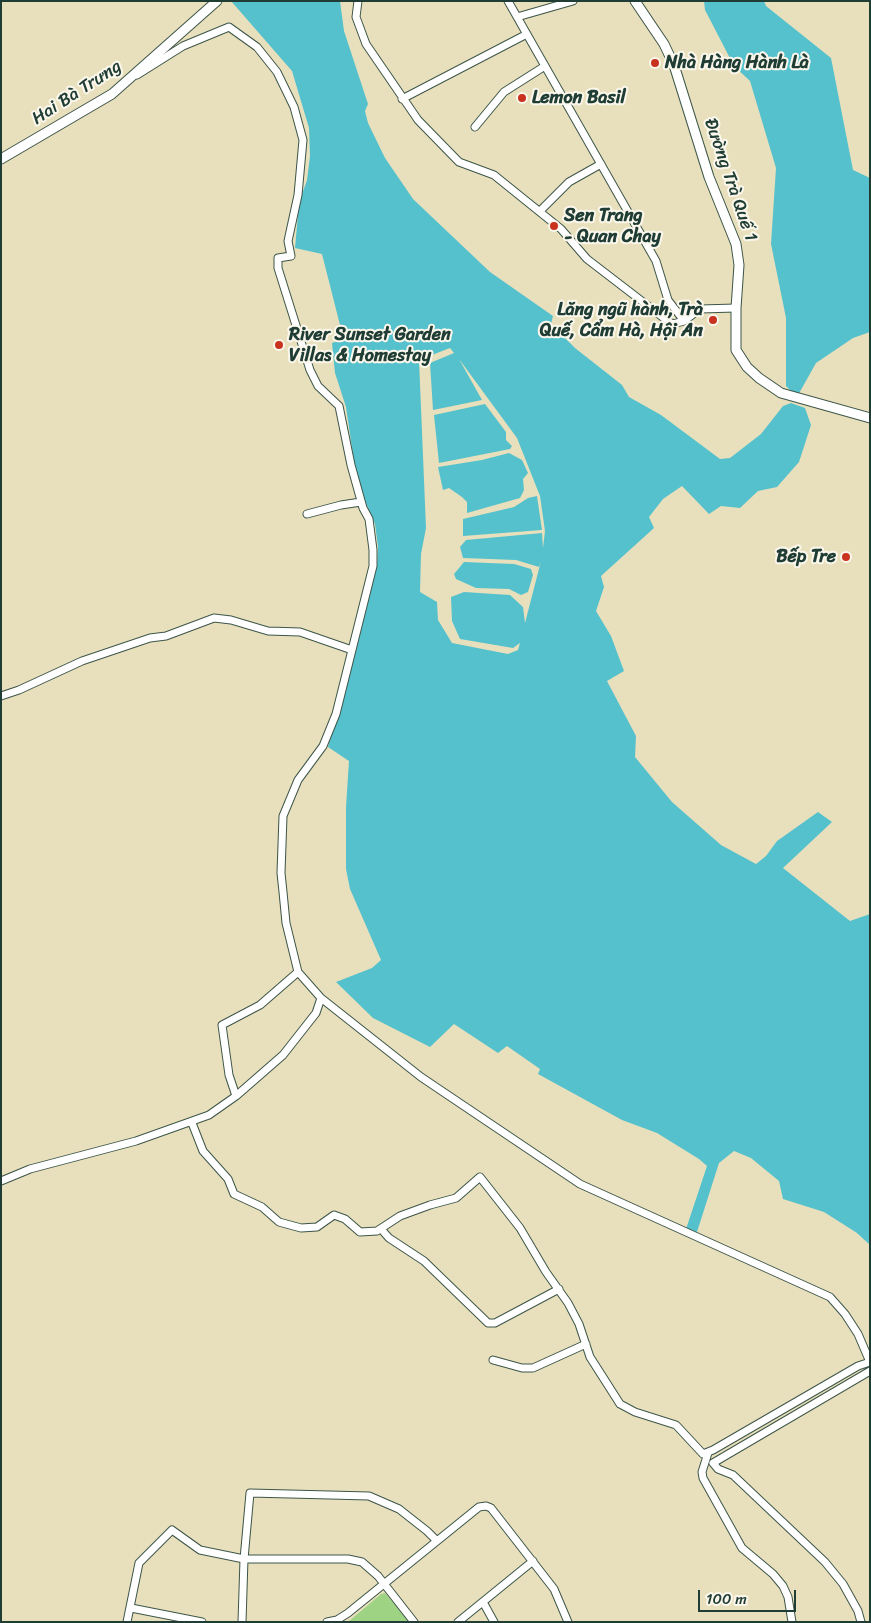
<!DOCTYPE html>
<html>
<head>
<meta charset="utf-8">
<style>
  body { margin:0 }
  #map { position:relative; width:871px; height:1623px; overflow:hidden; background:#e8e0bc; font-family:Sriracha,sans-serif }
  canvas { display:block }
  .frame { position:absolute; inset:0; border:2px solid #1f3d34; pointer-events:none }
  .scale { position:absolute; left:698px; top:1590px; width:98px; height:22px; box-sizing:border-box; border:2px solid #1f3d34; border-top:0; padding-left:6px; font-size:15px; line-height:18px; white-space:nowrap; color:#1f3d34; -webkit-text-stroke:4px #fbf7ec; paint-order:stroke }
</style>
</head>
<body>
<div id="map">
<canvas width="871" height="1623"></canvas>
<div class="frame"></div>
<div class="scale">100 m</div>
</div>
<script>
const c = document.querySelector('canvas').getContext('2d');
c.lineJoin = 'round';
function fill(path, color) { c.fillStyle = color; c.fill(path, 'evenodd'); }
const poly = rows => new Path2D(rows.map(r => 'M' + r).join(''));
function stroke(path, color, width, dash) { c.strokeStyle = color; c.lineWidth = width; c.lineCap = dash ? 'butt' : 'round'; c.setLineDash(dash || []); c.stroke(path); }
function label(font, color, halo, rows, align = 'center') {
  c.font = font + ' Sriracha,sans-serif'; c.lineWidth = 4; c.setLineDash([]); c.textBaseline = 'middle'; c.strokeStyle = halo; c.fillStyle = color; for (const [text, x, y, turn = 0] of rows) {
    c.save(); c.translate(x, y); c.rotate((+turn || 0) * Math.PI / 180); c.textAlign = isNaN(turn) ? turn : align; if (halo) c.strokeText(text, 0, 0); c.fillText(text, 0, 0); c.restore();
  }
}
fill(poly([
  [385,1593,409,1622,348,1622,381,1594]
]), '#9fd384');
fill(poly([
  [231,1,340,1,344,31,368,104,365,111,368,123,385,158,413,199,490,272,553,316,551,324,575,348,622,385,629,397,661,415,720,459,730,458,761,434,783,406,791,403,805,408,811,425,799,462,777,487,758,491,740,508,721,506,709,514,682,486,663,499,649,517,654,528,601,576,604,587,596,611,611,636,624,671,607,681,636,736,635,757,672,802,721,845,756,864,766,856,777,841,818,812,832,822,783,868,850,921,870,914,870,1245,857,1233,824,1212,783,1199,779,1181,751,1158,734,1151,719,1163,697,1232,686,1229,707,1166,699,1159,657,1133,622,1120,538,1074,540,1069,507,1046,498,1053,454,1024,430,1047,373,1018,336,982,372,968,381,960,350,889,346,869,346,807,349,761,328,747,357,647,377,566,378,547,375,524,357,482,346,407,335,373,332,343,338,341,342,333,322,254,295,248,299,203,307,180,310,156,309,128,292,71],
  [450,348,454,353,430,363,433,410,482,400,459,359,517,438,540,496,545,531,543,548,542,533,466,540,460,547,463,558,516,560,539,567,541,561,525,623,523,607,510,595,464,592,451,597,452,621,460,639,513,648,520,643,518,650,508,654,452,643,438,620,437,602,420,592,421,554,426,528,419,360],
  [704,1,764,1,766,6,831,58,853,170,870,178,870,332,853,338,816,363,797,397,786,386,786,318,771,244,776,168,750,81,734,66,705,10],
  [485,404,506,432,506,440,512,446,510,449,439,463,434,415],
  [509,453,522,460,528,473,523,479,524,490,520,498,467,513,467,502,462,497,449,488,443,490,438,467,482,460],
  [537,496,542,530,463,536,463,519,514,507,528,498],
  [464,562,514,564,531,569,533,575,528,592,521,595,509,589,476,588,456,579,454,574]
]), '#55c1cd');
const minor = poly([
  [358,1,356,17,366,44,418,120,459,162,494,175,561,229,587,259,669,322,673,324,684,321,700,309,736,308],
  [508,1,656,261,668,300,684,321],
  [517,17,573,1],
  [137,75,183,46,229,27,257,47,277,72,294,107,303,140,298,195,288,241,291,256,278,258,278,268,310,370,318,386,339,406,351,465,363,508,369,519,373,550,373,566,336,714,323,746,298,780,283,816,281,873,283,892,286,923,298,972,321,998,421,1077,580,1184,830,1297,845,1314,858,1334,870,1362],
  [402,99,527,34],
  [475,127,504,92,545,66],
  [540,211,569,182,601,164],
  [307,514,341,505,361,502],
  [1,696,19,690,82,661,150,638,166,636,214,618,231,620,268,631,300,632,352,650],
  [236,1096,229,1075,222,1025,260,1005,298,972],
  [192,1123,203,1151,228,1179,234,1194,262,1207,279,1222,301,1228,317,1227,334,1215,345,1219,360,1232,377,1231,400,1216,430,1205,456,1198,480,1177,520,1228,546,1272,568,1303,579,1324,590,1357,620,1404,635,1412,676,1425,703,1454,713,1450,858,1366,870,1362],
  [1,1181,30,1169,136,1141,209,1115,236,1096,283,1055,316,1013,321,998],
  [381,1229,389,1238,424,1261,488,1323,495,1323,559,1289],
  [493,1360,522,1368,533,1368,586,1344],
  [708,1453,702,1472,703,1478,742,1548,773,1574,783,1586,788,1597,792,1622],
  [483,1602,494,1622],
  [131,1608,202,1622],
  [127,1622,139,1563,172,1530,200,1550,244,1559,242,1622],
  [327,1622,337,1620,348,1613,479,1507,486,1506,491,1508,554,1589,568,1622],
  [414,1622,378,1576,362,1562,348,1559,244,1559,250,1493,369,1496,399,1509,427,1531,437,1541],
  [458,1622,533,1561],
  [861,1622,858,1611,843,1584,825,1562,733,1475,718,1469,713,1463,870,1371]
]);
const tertiary = poly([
  [635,1,664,44,674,65,709,177,736,244,739,265,736,308,736,350,747,367,759,378,781,393,870,418],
  [1,159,112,94,217,1]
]);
stroke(minor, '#3d5548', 9);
stroke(tertiary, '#3d5548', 11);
stroke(minor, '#fff', 7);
stroke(tertiary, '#fff', 9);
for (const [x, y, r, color] of [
  [655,63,5,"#c8321e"],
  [522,98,5,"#c8321e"],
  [554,226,5,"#c8321e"],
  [713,320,5,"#c8321e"],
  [279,345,5,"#c8321e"],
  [846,557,5,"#c8321e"]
]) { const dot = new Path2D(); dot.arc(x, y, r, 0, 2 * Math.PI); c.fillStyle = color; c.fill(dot); stroke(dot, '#fbf7ec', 2); }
label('bold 18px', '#1f3d34', '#fbf7ec', [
  ["Nhà Hàng Hành Là",665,63],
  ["Lemon Basil",532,98],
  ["Sen Trang",564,216],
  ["- Quan Chay",564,237],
  ["Lăng ngũ hành, Trà",703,310,"right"],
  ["Quế, Cẩm Hà, Hội An",703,331,"right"],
  ["River Sunset Garden",289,335],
  ["Villas & Homestay",289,356],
  ["Bếp Tre",836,557,"right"]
], 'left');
label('18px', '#1f3d34', '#fbf7ec', [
  ["Hai Bà Trưng",77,93,-33],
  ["Đường Trà Quế 1",730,180,71]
]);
</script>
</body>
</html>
